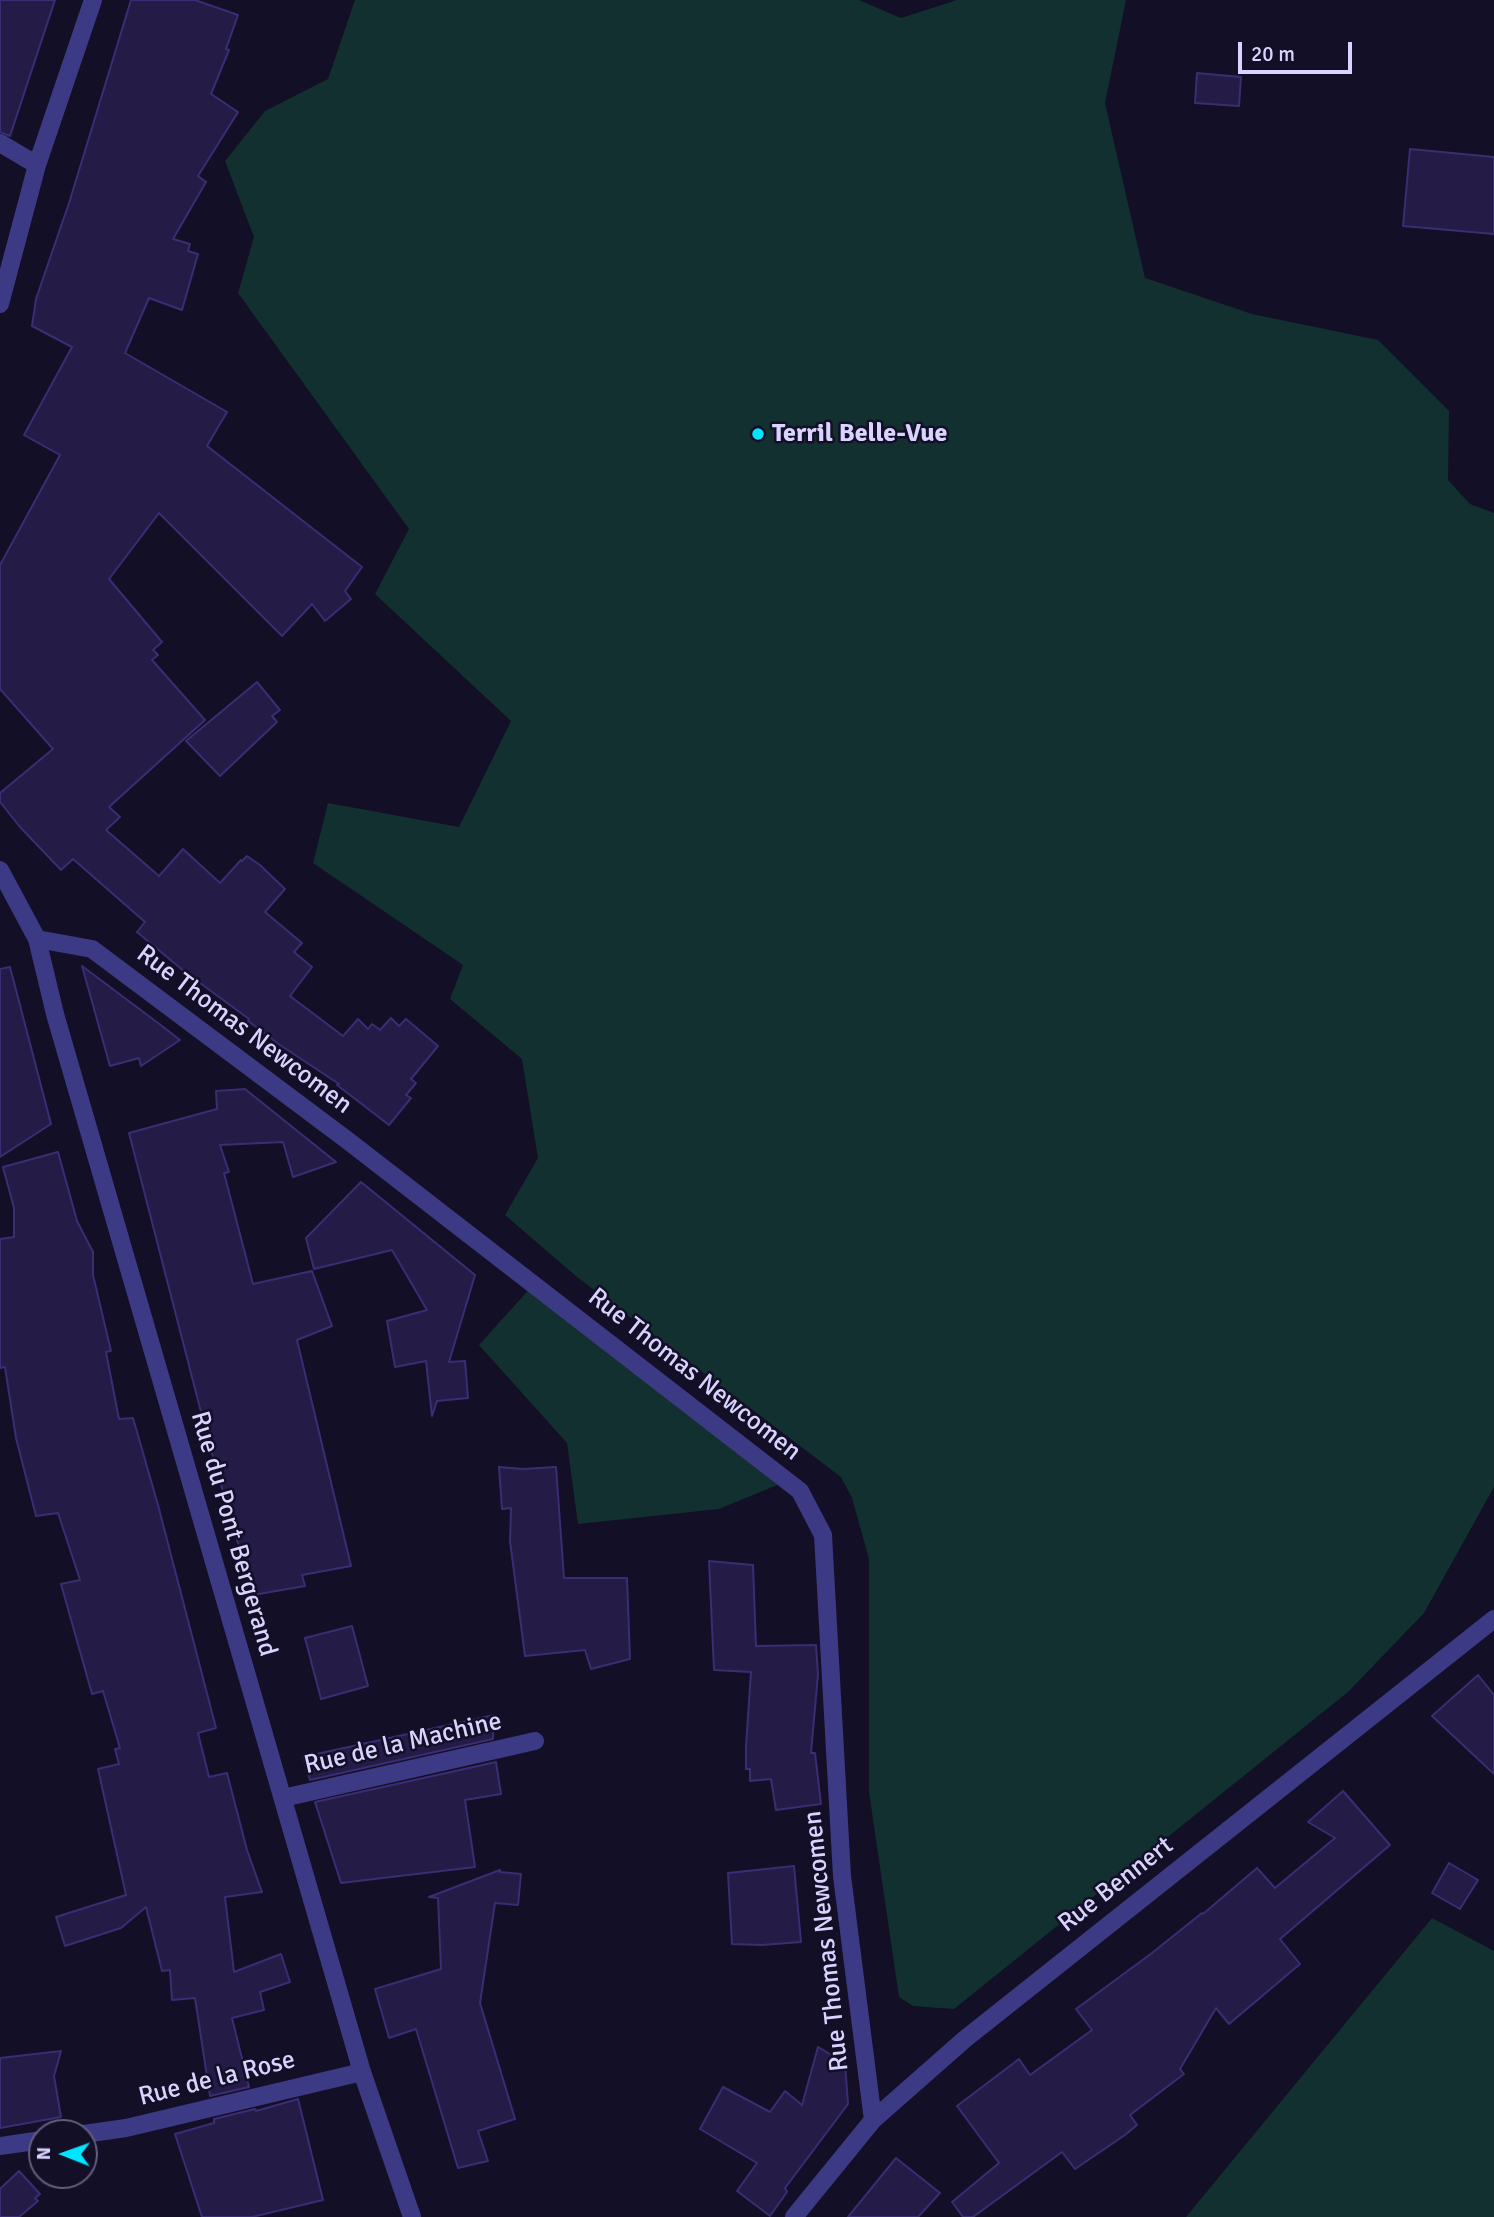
<!DOCTYPE html>
<html>
<head>
<meta charset="utf-8">
<style>
  body { margin:0 }
  #map { position:relative; width:1494px; height:2217px; overflow:hidden; background:#130f26; font-family:Signika,sans-serif }
  canvas { display:block }
  .north { position:absolute; left:28px; top:2119px; width:70px; height:70px; box-sizing:border-box; background:#130f26; border:2px solid #625e7d; border-radius:50%; rotate:271deg; font-size:19px; font-weight:700; line-height:28px; text-align:center; color:#d9d4ff }
  .north::after { content:''; display:block; margin:auto; width:24px; height:32px; background:#00e5ff; clip-path:polygon(50% 0,100% 100%,50% 72%,0 100%) }
  .scale { position:absolute; left:1238px; top:42px; width:114px; height:32px; box-sizing:border-box; border:4px solid #d9d4ff; border-top:0; padding-left:9px; font-size:21px; line-height:24px; white-space:nowrap; color:#d9d4ff; -webkit-text-stroke:5px #130f26; paint-order:stroke }
</style>
</head>
<body>
<div id="map">
<canvas width="1494" height="2217"></canvas>
<div class="north">N</div>
<div class="scale">20 m</div>
</div>
<script>
const c = document.querySelector('canvas').getContext('2d');
c.lineJoin = 'round';
function fill(path, color) { c.fillStyle = color; c.fill(path, 'evenodd'); }
const poly = rows => new Path2D(rows.map(r => 'M' + r).join(''));
function stroke(path, color, width, dash) { c.strokeStyle = color; c.lineWidth = width; c.lineCap = dash ? 'butt' : 'round'; c.setLineDash(dash || []); c.stroke(path); }
function label(font, color, halo, rows, align = 'center') {
  c.font = font + ' Signika,sans-serif'; c.lineWidth = 5; c.setLineDash([]); c.textBaseline = 'middle'; c.strokeStyle = halo; c.fillStyle = color; for (const [text, x, y, turn = 0] of rows) {
    c.save(); c.translate(x, y); c.rotate((+turn || 0) * Math.PI / 180); c.textAlign = isNaN(turn) ? turn : align; if (halo) c.strokeText(text, 0, 0); c.fillText(text, 0, 0); c.restore();
  }
}
fill(poly([
  [355,0,859,0,901,18,957,0,1126,0,1105,103,1145,278,1252,314,1378,340,1449,411,1448,480,1470,504,1494,513,1494,1487,1424,1613,1348,1692,954,2009,913,2006,899,1997,869,1792,869,1559,852,1498,841,1477,577,1277,505,1215,538,1158,522,1059,450,999,463,965,313,863,328,803,459,827,511,721,375,594,409,529,238,293,254,237,225,161,265,111,328,79],
  [534,1284,787,1481,719,1509,578,1524,567,1443,479,1345],
  [1432,1918,1494,1951,1494,2217,1186,2217]
]), '#12302f');
const building = poly([
  [0,0,55,0,10,136,0,132,0,0],
  [131,0,195,0,238,15,226,49,229,50,211,94,238,112,198,176,206,182,173,239,190,244,188,251,198,254,182,310,149,298,125,353,227,412,207,446,362,567,345,591,351,599,325,621,312,604,282,636,159,513,109,579,162,642,153,650,158,655,152,660,205,720,109,807,120,817,106,830,159,876,183,849,220,883,241,860,242,861,247,856,260,865,285,889,265,912,302,943,294,952,312,967,290,996,343,1036,358,1019,368,1029,372,1024,380,1030,391,1018,399,1026,406,1019,438,1046,411,1079,416,1083,406,1095,411,1098,389,1125,337,1085,339,1084,280,1045,248,1021,249,1019,185,972,137,932,145,922,73,859,61,870,20,827,0,802,0,793,53,749,0,689,0,565,60,455,24,435,72,347,32,326,36,299,70,200,131,0],
  [1197,73,1241,77,1239,106,1195,103,1197,73],
  [1410,149,1494,157,1494,234,1403,226,1410,149],
  [257,682,280,710,272,716,277,722,220,776,186,741,257,682],
  [82,966,162,1026,180,1040,141,1066,139,1058,110,1066,82,966],
  [10,967,51,1124,0,1157,0,969,10,967],
  [245,1089,336,1162,293,1177,283,1142,220,1145,229,1172,224,1173,253,1284,312,1271,332,1326,297,1340,351,1566,302,1575,305,1586,253,1595,209,1443,129,1133,217,1109,216,1091,245,1089],
  [58,1152,77,1221,93,1252,93,1275,111,1351,106,1352,119,1419,133,1418,158,1505,216,1728,198,1733,209,1777,227,1773,247,1850,262,1892,225,1897,234,1972,281,1954,290,1982,260,1992,264,2010,232,2018,249,2087,210,2096,195,1998,172,2000,170,1970,162,1971,146,1907,121,1928,65,1946,56,1917,126,1895,98,1769,119,1764,115,1749,120,1748,103,1691,92,1694,61,1584,80,1580,58,1513,36,1516,16,1438,5,1367,0,1368,0,1239,14,1237,14,1208,3,1167,58,1152],
  [361,1182,475,1275,449,1362,465,1361,468,1398,437,1401,432,1416,426,1361,395,1367,387,1321,427,1310,392,1250,314,1269,306,1238,361,1182],
  [499,1467,523,1469,556,1467,564,1578,627,1578,630,1659,591,1669,585,1650,525,1656,510,1541,511,1508,502,1509,499,1467],
  [709,1561,753,1565,756,1646,816,1645,818,1674,811,1753,815,1753,821,1804,776,1810,771,1779,750,1781,750,1769,746,1769,746,1746,751,1672,714,1670,709,1561],
  [352,1626,368,1686,321,1699,305,1638,352,1626],
  [1478,1675,1494,1695,1494,1774,1432,1716,1478,1675],
  [494,1715,493,1739,310,1780,303,1757,494,1715],
  [496,1762,501,1794,465,1800,475,1867,341,1883,315,1802,496,1762],
  [1343,1791,1390,1845,1280,1939,1300,1964,1229,2024,1216,2008,1180,2069,1184,2074,1130,2115,1137,2125,1125,2135,1075,2169,1062,2152,973,2217,963,2217,952,2202,999,2163,957,2106,1019,2059,1030,2075,1092,2030,1076,2009,1152,1953,1202,1913,1203,1914,1257,1868,1275,1888,1335,1838,1308,1822,1343,1791],
  [1449,1863,1478,1880,1460,1909,1432,1893,1449,1863],
  [794,1866,801,1942,762,1945,732,1944,728,1873,794,1866],
  [500,1870,500,1872,521,1874,518,1905,495,1903,480,2003,515,2119,478,2131,488,2161,458,2168,416,2029,389,2038,375,1989,441,1969,438,1898,429,1897,500,1870],
  [818,2047,845,2063,848,2104,785,2188,787,2192,770,2216,737,2191,757,2163,700,2129,723,2087,770,2112,785,2091,802,2105,818,2047],
  [61,2051,54,2076,61,2117,0,2128,0,2058,61,2051],
  [298,2099,323,2200,252,2217,202,2217,175,2134,214,2123,214,2119,255,2109,256,2111,298,2099],
  [896,2158,940,2193,918,2217,848,2217,896,2158],
  [19,2171,40,2194,35,2198,38,2201,19,2217,0,2217,0,2189,19,2171]
]);
fill(building, '#241b47');
stroke(building, '#3b2d73', 2);
stroke(poly([
  [0,143,37,165],
  [0,304,37,165,93,0],
  [0,870,37,939,55,1014,362,2072,412,2217],
  [37,939,92,949,347,1140,800,1491,823,1535,842,1876,873,2120],
  [283,1798,535,1741],
  [84,2134,126,2128,362,2072],
  [0,2146,42,2140],
  [794,2217,873,2120,965,2039,1494,1619]
]), '#3d3a85', 18);
for (const [x, y, r, color] of [
  [758,434,7,"#00e5ff"]
]) { const dot = new Path2D(); dot.arc(x, y, r, 0, 2 * Math.PI); c.fillStyle = color; c.fill(dot); stroke(dot, '#130f26', 2.5); }
label('bold 26px', '#d9d4ff', '#130f26', [
  ["Terril Belle-Vue",772,434]
], 'left');
label('26px', '#d9d4ff', '#130f26', [
  ["Rue Thomas Newcomen",244,1030,37],
  ["Rue Thomas Newcomen",694,1375,38],
  ["Rue du Pont Bergerand",233,1534,74],
  ["Rue de la Machine",403,1744,-13],
  ["Rue Bennert",1116,1885,-38],
  ["Rue Thomas Newcomen",827,1941,-96],
  ["Rue de la Rose",217,2079,-14]
]);
</script>
</body>
</html>
